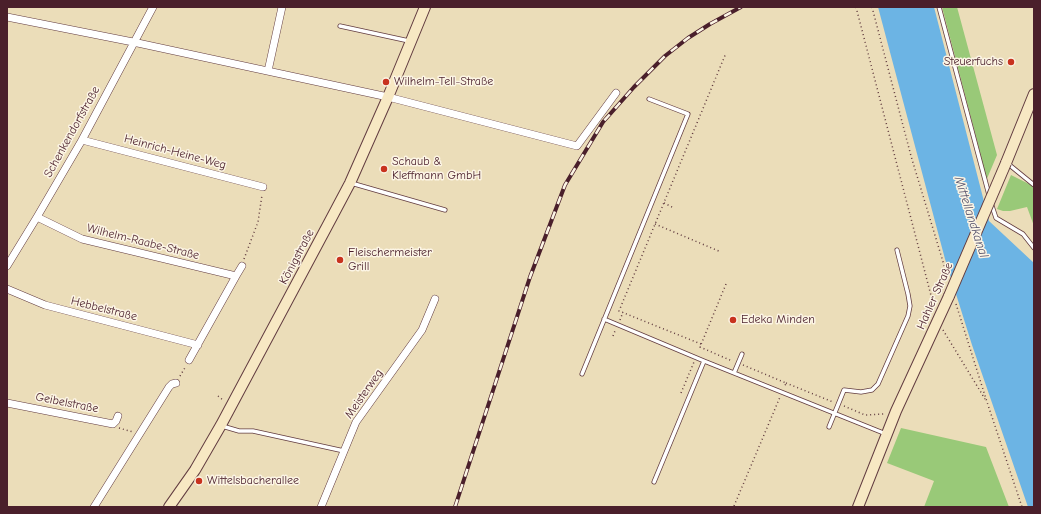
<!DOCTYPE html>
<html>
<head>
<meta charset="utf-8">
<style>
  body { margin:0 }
  #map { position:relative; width:1041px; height:514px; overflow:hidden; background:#ebddb9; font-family:"Comic Neue",sans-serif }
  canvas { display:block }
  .frame { position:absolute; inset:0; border:8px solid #4a1f2b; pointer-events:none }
</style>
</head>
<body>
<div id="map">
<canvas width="1041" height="514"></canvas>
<div class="frame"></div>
</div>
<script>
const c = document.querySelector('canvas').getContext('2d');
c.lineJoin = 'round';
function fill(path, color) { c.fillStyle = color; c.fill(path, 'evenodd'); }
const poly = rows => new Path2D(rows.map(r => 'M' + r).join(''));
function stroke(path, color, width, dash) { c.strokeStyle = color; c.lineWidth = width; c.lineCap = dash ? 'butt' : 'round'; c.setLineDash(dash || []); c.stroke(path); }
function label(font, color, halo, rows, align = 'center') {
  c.font = font + ' "Comic Neue",sans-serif'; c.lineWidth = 3; c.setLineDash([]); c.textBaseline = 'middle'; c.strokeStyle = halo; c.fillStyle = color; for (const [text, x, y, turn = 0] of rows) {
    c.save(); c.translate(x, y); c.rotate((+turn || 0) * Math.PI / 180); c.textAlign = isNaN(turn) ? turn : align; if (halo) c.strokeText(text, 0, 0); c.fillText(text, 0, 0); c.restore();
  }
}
fill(poly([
  [942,7,957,7,997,155,986,181,980,152],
  [1011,175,1031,185,1034,189,1034,226,1027,207,1010,211,1003,211,997,209],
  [901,428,986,447,1009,507,924,507,934,481,887,463]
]), '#99c978');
fill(poly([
  [878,7,934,7,989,221,1034,263,1034,507,1028,507,972,345,945,259]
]), '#6cb4e4');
const lane = poly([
  [939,7,989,195],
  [340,26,409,41],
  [1007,163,1034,185],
  [351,183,445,210],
  [991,203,996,218,1023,234,1034,248],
  [604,319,704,361,886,434],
  [734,373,742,354],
  [582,374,688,114,649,99],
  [222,426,239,431,253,431,344,451],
  [829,427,844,390,861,392,872,390,878,384,908,316,910,306,908,294,897,250],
  [654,482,704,361]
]);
const street = poly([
  [7,17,133,42,388,97,577,146,616,93],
  [268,71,282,7],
  [82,140,263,187],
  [37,217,82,239,236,276,242,266],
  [7,266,37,217,82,140,153,7],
  [7,289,45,305,198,345],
  [189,360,236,276],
  [7,403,113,424,116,421,118,416],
  [94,507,169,387,172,384,176,383],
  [321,507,356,422,422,330,435,299]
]);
const secondary = poly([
  [1006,163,1034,94],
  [169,507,195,470,221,425,332,217,350,183,388,97,425,7],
  [858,507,896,411,949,296]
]);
stroke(lane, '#623c40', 5);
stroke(street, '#623c40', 8);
stroke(secondary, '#623c40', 12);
stroke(poly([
  [856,7,934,307],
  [872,7,911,156,947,275],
  [664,203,674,208],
  [655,224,721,252],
  [244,259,258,222,262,195],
  [726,284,700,347,732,361],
  [956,304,987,402,1022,507],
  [620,320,623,312],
  [943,330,985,399],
  [613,336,615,331],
  [701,344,619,311,726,53],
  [743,365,786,383,785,386],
  [180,376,186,366],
  [786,383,833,402],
  [681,393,694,362],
  [218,396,223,400],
  [844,406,865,415,884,414],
  [119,428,133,432],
  [734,506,780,397]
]), '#623c40', 1.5, [1, 3]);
stroke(lane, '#fff', 3.5);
stroke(street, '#fff', 7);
stroke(secondary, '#f7e8c3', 10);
const rail = poly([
  [455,507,530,277,565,185,603,122,634,87,665,56,688,38,710,24,741,7]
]);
stroke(rail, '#4a1f2b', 4);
stroke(rail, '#fcf5e5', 2.5, [8]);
const secondaryBridge = poly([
  [949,296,1006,163]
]);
stroke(secondaryBridge, '#623c40', 12, []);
stroke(secondaryBridge, '#f7e8c3', 10);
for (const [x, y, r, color] of [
  [1011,62,4,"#c8321e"],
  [386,82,4,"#c8321e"],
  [384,169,4,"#c8321e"],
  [340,260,4,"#c8321e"],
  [733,320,4,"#c8321e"],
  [199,481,4,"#c8321e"]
]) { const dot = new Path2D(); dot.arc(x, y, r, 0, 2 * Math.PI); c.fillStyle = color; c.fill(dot); stroke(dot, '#fcf5e5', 1.5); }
label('12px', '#4a1f2b', '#fcf5e5', [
  ["Steuerfuchs",1003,62,"right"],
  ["Wilhelm-Tell-Straße",394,82],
  ["Schaub &",392,162],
  ["Kleffmann GmbH",392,176],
  ["Fleischermeister",348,253],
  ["Grill",348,267],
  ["Edeka Minden",741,320],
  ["Wittelsbacherallee",207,481]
], 'left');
label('12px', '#4a1f2b', '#fcf5e5', [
  ["Schenkendorfstraße",72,132,-61],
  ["Heinrich-Heine-Weg",175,152,15],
  ["Wilhelm-Raabe-Straße",143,242,14],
  ["Königstraße",297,257,-62],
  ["Hahler Straße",935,296,-66],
  ["Hebbelstraße",104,309,14],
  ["Meisterweg",364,394,-55],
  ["Geibelstraße",67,403,11]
]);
label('italic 13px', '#56536c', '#fcf5e5', [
  ["Mittellandkanal",971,217,72]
]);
</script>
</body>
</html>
